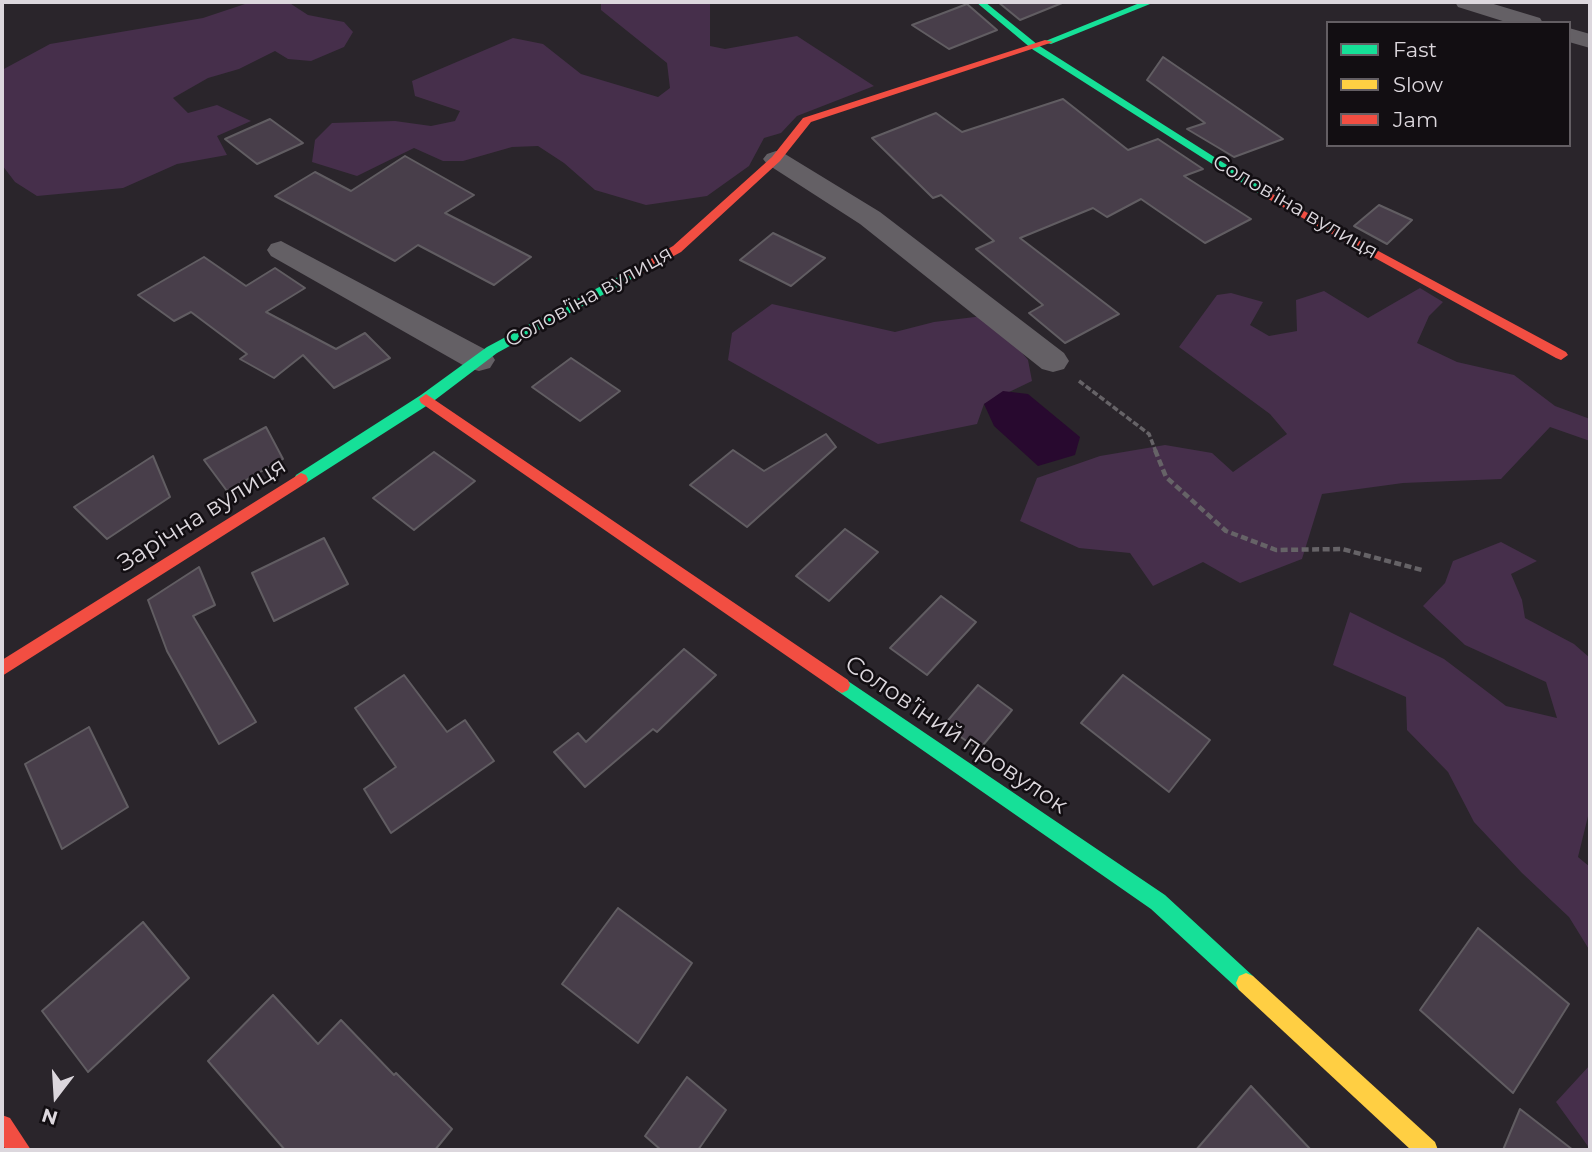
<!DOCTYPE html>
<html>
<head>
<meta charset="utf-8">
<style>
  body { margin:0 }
  #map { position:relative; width:1592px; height:1152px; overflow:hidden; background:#2a252b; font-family:Montserrat,sans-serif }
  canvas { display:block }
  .frame { position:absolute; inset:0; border:4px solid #dcd7dd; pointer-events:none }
  .legend { position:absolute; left:1326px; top:21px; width:245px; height:126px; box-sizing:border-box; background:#120e12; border:2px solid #635e63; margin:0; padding:9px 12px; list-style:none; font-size:21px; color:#dcd7dd }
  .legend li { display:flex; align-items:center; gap:14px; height:35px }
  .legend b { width:35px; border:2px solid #635e63 }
  .north { position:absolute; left:21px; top:1061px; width:70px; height:70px; -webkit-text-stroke:5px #120e12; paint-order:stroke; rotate:197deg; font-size:19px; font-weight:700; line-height:28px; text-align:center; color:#dcd7dd }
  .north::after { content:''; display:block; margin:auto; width:24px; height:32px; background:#dcd7dd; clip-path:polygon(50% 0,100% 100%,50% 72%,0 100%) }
</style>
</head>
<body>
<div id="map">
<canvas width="1592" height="1152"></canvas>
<div class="frame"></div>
<ul class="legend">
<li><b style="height:9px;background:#16e098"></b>Fast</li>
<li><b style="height:9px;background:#ffcf43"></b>Slow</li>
<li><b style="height:9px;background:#f24e42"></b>Jam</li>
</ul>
<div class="north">N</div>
</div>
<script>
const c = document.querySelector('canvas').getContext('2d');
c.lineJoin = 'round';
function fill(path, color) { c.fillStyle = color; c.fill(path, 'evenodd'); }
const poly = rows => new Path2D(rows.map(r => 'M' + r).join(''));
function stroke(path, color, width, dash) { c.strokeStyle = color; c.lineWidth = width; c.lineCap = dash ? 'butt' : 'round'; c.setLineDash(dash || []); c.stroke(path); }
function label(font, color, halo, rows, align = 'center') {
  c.font = font + ' Montserrat,sans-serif'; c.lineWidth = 5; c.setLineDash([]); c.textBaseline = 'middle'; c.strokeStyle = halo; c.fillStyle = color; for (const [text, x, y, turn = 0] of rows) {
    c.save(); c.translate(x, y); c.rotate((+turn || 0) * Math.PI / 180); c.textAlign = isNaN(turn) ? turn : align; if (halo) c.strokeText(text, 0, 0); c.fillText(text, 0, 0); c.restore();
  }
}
fill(poly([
  [251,2,288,2,308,15,344,22,353,32,344,47,311,61,288,59,275,51,239,69,208,78,173,98,188,113,217,105,251,121,217,136,227,155,177,164,123,188,37,196,15,182,2,165,2,70,50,44,203,18],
  [601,2,710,2,710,46,725,49,797,36,874,86,797,116,781,133,764,138,749,166,707,196,646,205,595,190,564,163,538,146,512,147,463,161,443,161,414,148,357,176,312,162,315,140,332,123,395,121,431,126,455,121,460,111,415,96,412,81,513,38,543,44,581,74,658,97,670,88,667,63,601,10],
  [1420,288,1443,302,1429,316,1417,343,1457,362,1514,375,1555,406,1590,419,1590,441,1550,427,1501,479,1403,483,1322,494,1302,559,1240,583,1203,562,1153,586,1130,553,1079,548,1020,521,1037,478,1100,456,1165,445,1212,453,1233,472,1287,434,1270,414,1179,347,1217,295,1231,293,1263,302,1250,325,1269,336,1297,331,1296,300,1324,291,1368,318],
  [772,304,895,332,934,322,991,315,1028,360,1032,381,984,404,977,424,878,444,728,360,732,333],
  [1501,542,1537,561,1511,574,1522,600,1525,618,1574,644,1590,658,1590,808,1578,857,1590,867,1590,951,1569,917,1522,873,1474,822,1448,772,1407,730,1406,697,1333,665,1350,612,1444,659,1506,706,1557,718,1546,682,1465,645,1423,606,1445,583,1453,561],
  [1590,1065,1590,1149,1556,1102]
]), '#462f4b');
fill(poly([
  [1003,391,1028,394,1080,437,1075,455,1038,466,994,426,984,404]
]), '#28092f');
const building = poly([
  [998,2,1062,2,1062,3,1020,20,998,2],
  [967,4,997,30,949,49,912,25,967,4],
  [1163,57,1283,139,1234,157,1187,129,1205,123,1147,80,1163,57],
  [1063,99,1128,150,1158,139,1203,169,1184,176,1251,219,1205,243,1141,199,1107,217,1093,208,1020,238,1119,314,1065,343,1029,313,1043,305,976,249,994,241,941,195,933,198,872,138,936,113,962,132,1063,99],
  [270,119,303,143,257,164,225,139,270,119],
  [405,156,474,195,445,213,531,257,494,285,418,245,395,261,275,196,315,172,351,191,405,156],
  [1379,205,1412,220,1387,244,1354,226,1379,205],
  [773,233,825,258,791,286,740,260,773,233],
  [204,257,246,286,275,268,305,288,266,312,336,349,365,333,390,358,334,388,303,355,274,378,240,359,247,354,191,312,174,321,138,295,204,257],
  [571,358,620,391,580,421,532,387,571,358],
  [266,427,283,459,227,491,204,460,266,427],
  [826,434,836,447,747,527,690,485,733,450,764,471,826,434],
  [434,452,475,481,414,530,373,498,434,452],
  [153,456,170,497,107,539,74,507,153,456],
  [845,529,878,552,829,601,796,576,845,529],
  [324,538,348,584,274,621,252,573,324,538],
  [199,567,215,605,193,616,256,722,219,744,167,651,148,600,199,567],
  [941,596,976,622,927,675,890,648,941,596],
  [684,649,716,675,657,732,653,729,585,787,554,752,578,733,586,742,684,649],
  [404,675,447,732,465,720,494,761,391,833,364,789,396,767,355,708,404,675],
  [1123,675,1210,740,1169,792,1081,723,1123,675],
  [978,685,1012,710,979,750,944,725,978,685],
  [89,727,128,807,62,849,25,764,89,727],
  [618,908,692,963,638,1043,562,984,618,908],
  [143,922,189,978,88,1072,42,1011,143,922],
  [1478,928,1569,1004,1513,1093,1420,1010,1478,928],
  [273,995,318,1044,341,1020,394,1075,396,1073,452,1129,435,1150,285,1150,208,1061,273,995],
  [687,1077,726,1110,698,1150,661,1150,645,1136,687,1077],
  [1251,1086,1311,1150,1196,1150,1251,1086],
  [1520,1109,1573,1150,1503,1150,1520,1109]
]);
fill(building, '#483e4a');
stroke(building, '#615d62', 2);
stroke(poly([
  [1079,381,1149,434,1156,452]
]), '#666367', 3.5, [6, 2.5]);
stroke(poly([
  [1155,450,1166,477,1226,531,1276,550,1342,549,1422,570]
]), '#666367', 4.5, [7, 3.5]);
fill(poly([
  [1455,2,1487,2,1540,18,1543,23,1509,23,1458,7,1455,2],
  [1569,28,1590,34,1590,48,1569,42,1569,28],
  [776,151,785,154,880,212,1064,353,1069,361,1064,369,1053,372,1042,369,860,224,767,164,763,159,767,154,776,151],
  [281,241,490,352,495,360,490,368,479,371,468,368,271,256,267,250,271,244,281,241]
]), '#646065');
fill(poly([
  [976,2,985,2,1038,45,1271,193,1261,195,1032,49,976,2],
  [1142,2,1155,2,1051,44,1043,42,1142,2],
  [633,269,639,273,637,276,497,353,431,403,306,483,296,483,294,479,296,475,421,395,487,347,633,269],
  [842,677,1165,895,1253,976,1256,983,1253,990,1246,993,1239,990,1151,909,836,690,834,685,836,680,842,677]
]), '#16e098');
fill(poly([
  [1246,973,1253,976,1435,1142,1438,1150,1411,1150,1239,990,1236,983,1239,976,1246,973]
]), '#ffcf43');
fill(poly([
  [1045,40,1053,42,811,122,780,161,681,252,637,276,629,276,627,273,673,246,772,157,803,118,1045,40],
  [1265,190,1566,352,1568,355,1561,360,1556,358,1261,195,1261,191,1265,190],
  [426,394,848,680,850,685,848,690,842,693,836,690,421,403,419,399,426,394],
  [301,473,306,475,308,479,306,483,2,676,2,660,301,473],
  [2,1115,10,1118,31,1150,6,1150,2,1144,2,1115]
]), '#f24e42');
label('21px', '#dcd7dd', '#120e12', [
  ["Соловʼїна вулиця",1295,207,30],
  ["Соловʼїна вулиця",589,297,-29]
]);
label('24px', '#dcd7dd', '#120e12', [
  ["Зарічна вулиця",202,515,-32],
  ["Соловʼїний провулок",956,735,34]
]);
</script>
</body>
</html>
